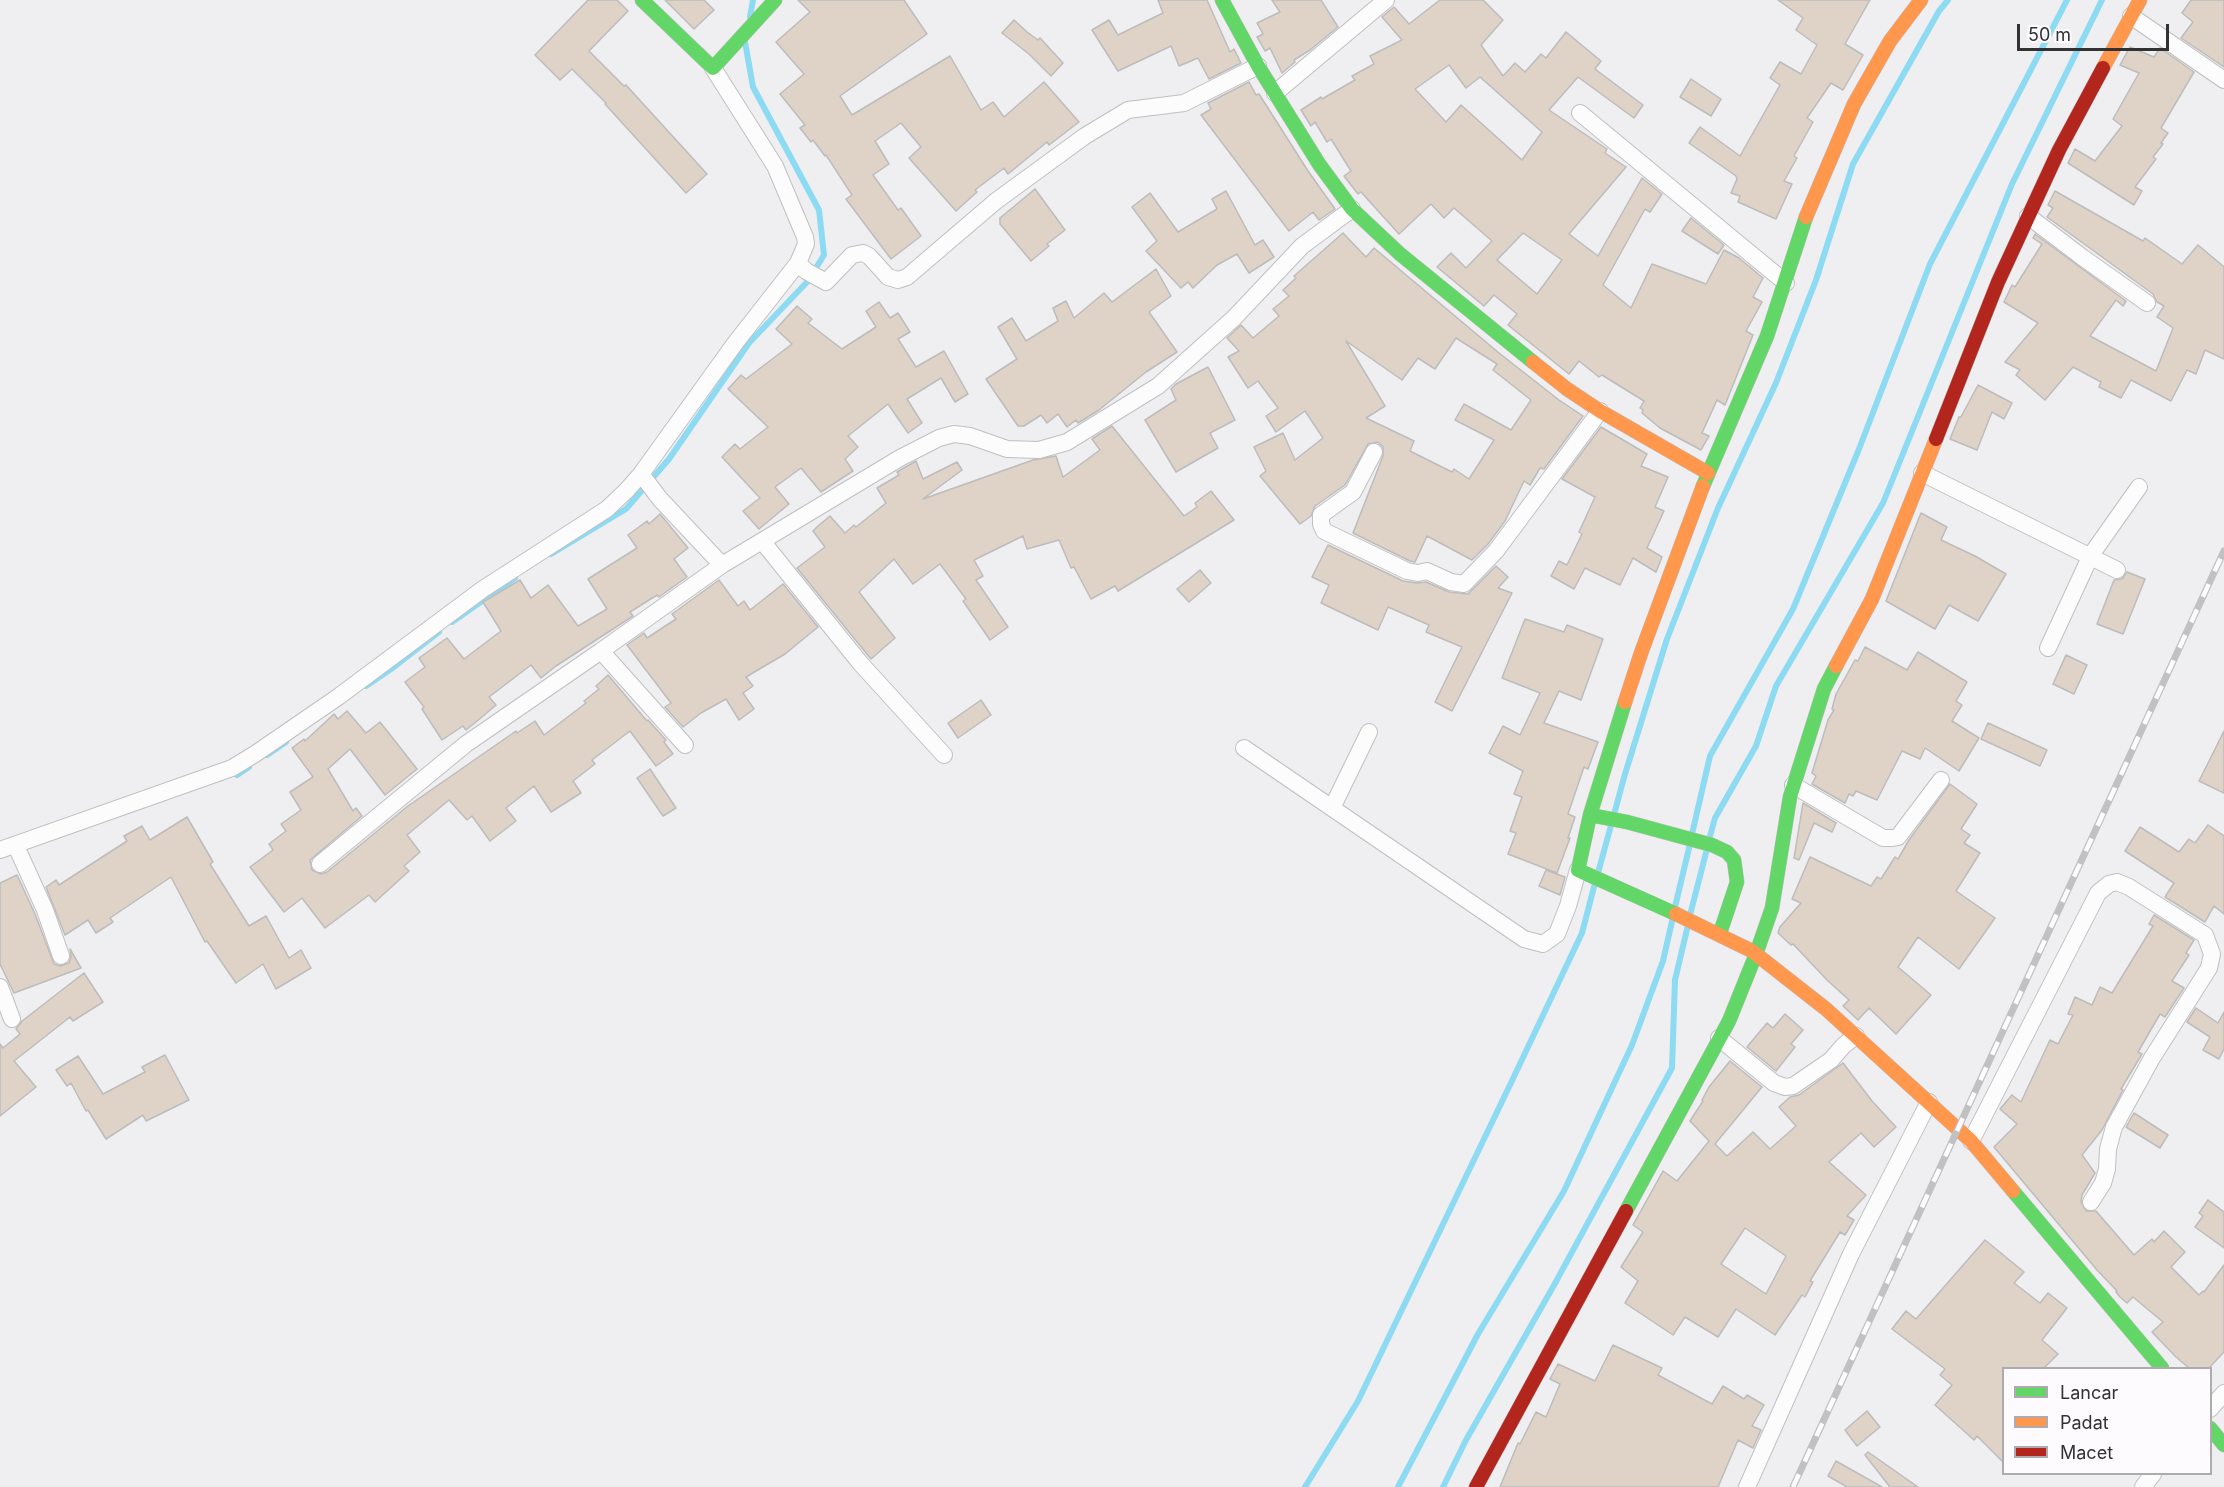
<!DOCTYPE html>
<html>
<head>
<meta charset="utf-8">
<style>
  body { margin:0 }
  #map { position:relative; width:2224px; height:1487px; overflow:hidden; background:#efeef0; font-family:Inter,sans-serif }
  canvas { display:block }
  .legend { position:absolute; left:2002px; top:1367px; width:210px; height:108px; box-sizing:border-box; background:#fefbfe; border:2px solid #adabad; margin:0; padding:8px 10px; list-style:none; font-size:18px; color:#333233 }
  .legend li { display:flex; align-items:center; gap:12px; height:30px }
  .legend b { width:30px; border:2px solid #adabad }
  .scale { position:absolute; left:2017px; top:24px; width:152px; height:27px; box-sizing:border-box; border:3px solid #333233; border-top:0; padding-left:8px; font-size:18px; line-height:21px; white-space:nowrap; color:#333233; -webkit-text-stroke:4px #fefbfe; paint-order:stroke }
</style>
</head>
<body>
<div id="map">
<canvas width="2224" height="1487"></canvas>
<ul class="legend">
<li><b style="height:8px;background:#63d668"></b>Lancar</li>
<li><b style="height:8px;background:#ff974d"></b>Padat</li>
<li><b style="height:8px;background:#b3261e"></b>Macet</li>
</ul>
<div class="scale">50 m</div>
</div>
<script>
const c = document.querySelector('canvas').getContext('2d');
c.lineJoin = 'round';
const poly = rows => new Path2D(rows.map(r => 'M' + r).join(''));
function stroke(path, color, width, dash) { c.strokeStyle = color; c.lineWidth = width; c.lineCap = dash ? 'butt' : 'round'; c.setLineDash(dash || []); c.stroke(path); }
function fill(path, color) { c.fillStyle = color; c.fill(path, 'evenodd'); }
stroke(poly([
  [750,17,753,0],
  [551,554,626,509,669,459,749,343,808,281,824,255,819,210,753,87,745,42],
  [452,622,515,578],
  [366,686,394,667,439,632],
  [267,755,286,742],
  [237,775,249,767],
  [1692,834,1710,756,1793,609,1859,449,1930,264,2067,0],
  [1709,840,1715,818,1756,746,1776,686,1883,503,2012,184,2102,0],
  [1598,873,1625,774,1667,639,1718,508,1776,383,1816,280,1853,164,1939,11,1948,0],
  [1675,907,1690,844],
  [1690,915,1707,849],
  [1305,1487,1358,1401,1509,1087,1582,933,1595,883],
  [1398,1487,1478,1334,1564,1191,1632,1045,1663,961,1673,917],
  [1443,1487,1466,1440,1553,1287,1672,1068,1675,980,1688,925]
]), '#8cdbf3', 6);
const building = poly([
  [588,0,617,0,628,11,589,51,624,86,626,85,707,174,686,193,605,104,606,103,572,69,560,80,535,55,588,0],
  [665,0,704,0,714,10,694,29,665,0],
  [798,0,904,0,927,34,840,96,852,115,950,56,981,110,993,102,1004,117,1044,82,1079,122,1049,145,1047,142,1008,174,1004,168,975,190,977,192,956,211,909,158,921,147,901,123,875,141,889,164,873,175,898,210,901,208,921,236,891,259,846,199,852,195,826,155,825,156,813,140,811,142,800,128,805,125,780,94,804,74,776,42,810,12,798,0],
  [1158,0,1207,0,1230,52,1234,49,1241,63,1209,79,1198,58,1179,66,1171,46,1118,71,1092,30,1109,20,1118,35,1163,13,1158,0],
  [1272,0,1321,0,1338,27,1310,50,1294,60,1295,62,1282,73,1270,48,1265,51,1257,37,1263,34,1257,23,1280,12,1272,0],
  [1440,0,1483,0,1503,20,1481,45,1503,76,1515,63,1525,72,1541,54,1546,58,1566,32,1601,61,1595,69,1643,105,1634,118,1578,77,1549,110,1607,149,1605,153,1626,167,1569,234,1598,256,1642,178,1662,194,1650,212,1645,209,1603,285,1631,308,1652,264,1706,284,1724,250,1739,258,1763,278,1753,297,1762,302,1746,331,1753,335,1725,405,1717,400,1702,433,1709,436,1701,450,1660,428,1642,413,1643,410,1640,408,1644,401,1602,375,1599,377,1579,361,1569,374,1508,325,1517,314,1494,295,1484,306,1437,267,1451,253,1466,268,1492,241,1454,208,1444,218,1431,204,1399,234,1361,192,1358,194,1344,176,1351,171,1331,139,1327,142,1315,122,1311,126,1301,110,1321,97,1322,99,1355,80,1352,76,1374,64,1370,56,1402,40,1382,17,1394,7,1409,24,1440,0],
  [1449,65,1466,88,1480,77,1542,132,1522,160,1461,105,1446,122,1415,89,1449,65],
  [1523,233,1562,260,1537,294,1497,260,1523,233],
  [1778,0,1870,0,1845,44,1863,55,1843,90,1831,83,1807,118,1813,122,1794,156,1797,158,1784,181,1792,184,1776,219,1738,202,1740,196,1731,193,1737,179,1736,176,1689,143,1700,127,1740,156,1780,85,1770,78,1780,62,1801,74,1817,45,1796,30,1803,18,1778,0],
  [2191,0,2224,0,2224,67,2181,38,2193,22,2182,13,2191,0],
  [1014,20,1027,32,1038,40,1040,38,1063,63,1051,76,1029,54,1002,33,1014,20],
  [2130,47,2154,57,2160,48,2194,72,2161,128,2168,133,2161,143,2163,144,2153,157,2156,159,2135,187,2142,191,2134,205,2068,163,2075,149,2095,161,2122,126,2113,119,2139,73,2120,65,2130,47],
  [1691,79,1721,99,1711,116,1680,97,1691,79],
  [1249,82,1256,95,1259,94,1308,171,1335,209,1319,220,1313,212,1289,231,1201,115,1211,109,1208,103,1249,82],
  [1035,189,1065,230,1047,244,1049,246,1031,261,1000,224,1000,218,1035,189],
  [1226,191,1255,245,1263,240,1274,257,1249,273,1237,254,1217,265,1193,288,1188,282,1181,288,1146,251,1157,241,1132,207,1150,193,1178,232,1217,209,1212,199,1226,191],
  [2055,191,2143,241,2145,238,2182,264,2198,245,2224,267,2224,359,2205,350,2196,374,2187,370,2171,401,2131,380,2121,398,2099,387,2101,382,2073,367,2045,400,2016,375,2020,370,2005,362,2038,323,2004,302,2012,285,2015,287,2042,244,2033,238,2035,234,2126,301,2123,306,2116,300,2090,336,2156,371,2173,328,2157,317,2164,306,2157,302,2153,294,2047,217,2053,208,2048,205,2055,191],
  [1691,218,1724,245,1718,254,1682,231,1691,218],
  [1343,233,1366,257,1374,248,1499,353,1559,400,1583,416,1544,469,1540,468,1530,485,1524,481,1505,521,1488,544,1472,560,1427,536,1415,562,1410,561,1353,533,1383,456,1383,447,1378,442,1368,444,1345,485,1315,506,1311,516,1300,524,1260,476,1266,471,1254,447,1283,433,1295,460,1323,438,1305,411,1276,432,1266,416,1278,408,1258,381,1248,388,1228,357,1239,351,1227,338,1241,325,1253,338,1279,316,1273,309,1289,296,1283,290,1296,278,1294,276,1343,233],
  [1456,338,1497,364,1493,370,1531,400,1511,430,1464,404,1455,420,1494,440,1469,479,1454,469,1452,472,1410,451,1414,441,1366,418,1385,406,1346,341,1402,380,1418,358,1435,369,1456,338],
  [1156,269,1171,296,1149,312,1177,352,1146,372,1099,410,1078,423,1076,420,1067,427,1058,414,1047,423,1041,415,1024,426,1018,426,986,379,1017,359,998,327,1012,318,1026,341,1058,321,1053,308,1066,301,1074,318,1104,293,1112,302,1156,269],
  [879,302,890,318,898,313,910,332,898,339,916,367,944,351,968,394,955,402,941,378,907,399,922,423,908,433,888,404,848,436,858,447,845,459,853,471,821,492,801,468,775,487,789,504,759,529,743,511,760,498,722,457,735,444,740,449,768,427,728,389,741,375,746,379,792,344,776,329,797,306,812,319,808,323,842,349,876,327,866,311,879,302],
  [1208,367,1235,420,1210,433,1218,448,1176,472,1145,420,1176,400,1171,389,1176,384,1208,367],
  [1978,385,2012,403,2004,419,1992,412,1977,450,1950,439,1959,417,1961,417,1978,385],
  [1112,426,1184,516,1197,507,1195,503,1211,491,1234,520,1118,591,1115,586,1091,599,1074,567,1071,568,1059,540,1027,549,1023,536,974,560,983,576,976,580,1008,627,990,640,963,601,966,599,940,564,913,584,894,559,859,592,895,638,871,659,797,568,825,547,813,531,818,526,830,516,845,533,854,525,856,527,886,503,877,488,899,475,897,472,916,461,923,479,957,462,962,470,923,499,1033,460,1056,456,1063,477,1100,450,1092,439,1112,426],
  [1601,427,1647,454,1641,466,1668,477,1655,507,1664,511,1647,548,1662,557,1656,572,1633,558,1620,585,1585,568,1574,589,1551,576,1559,561,1567,565,1582,534,1579,532,1595,497,1562,479,1601,427],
  [1921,513,1947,527,1941,540,1975,556,2006,574,1978,621,1949,605,1935,629,1886,601,1921,513],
  [660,514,688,548,674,559,687,577,659,597,657,595,630,612,633,616,556,666,541,678,531,665,489,697,496,705,482,717,466,730,463,726,442,740,422,709,424,707,405,682,425,667,419,658,447,638,464,659,501,631,483,602,520,580,531,598,548,585,578,626,607,609,588,579,637,548,628,535,647,521,649,524,660,514],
  [1328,545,1403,581,1417,583,1426,582,1449,592,1468,594,1496,566,1508,577,1498,588,1512,593,1452,711,1435,702,1462,647,1426,632,1429,625,1388,607,1378,630,1321,603,1329,585,1312,577,1328,545],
  [1200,570,1211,583,1189,602,1177,589,1200,570],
  [2127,572,2145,579,2123,634,2097,624,2114,580,2122,579,2127,572],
  [719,580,738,606,744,601,750,610,783,584,818,627,785,654,746,677,753,686,743,693,754,709,739,720,726,699,701,713,683,727,665,707,671,703,627,645,644,633,647,638,676,619,672,614,719,580],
  [1525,619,1564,632,1567,625,1603,639,1581,700,1559,691,1544,723,1598,742,1588,769,1584,767,1568,814,1575,817,1568,838,1570,838,1557,873,1508,854,1516,833,1510,831,1522,797,1514,794,1523,771,1489,753,1503,726,1520,735,1540,693,1502,678,1525,619],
  [1865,647,1907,670,1918,652,1967,682,1956,701,1962,705,1952,721,1979,738,1959,771,1925,748,1920,759,1902,751,1877,800,1856,791,1853,796,1849,794,1845,803,1812,784,1816,776,1812,773,1828,720,1834,710,1832,709,1836,694,1855,660,1858,661,1865,647],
  [2066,655,2087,665,2074,694,2053,684,2066,655],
  [608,675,647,721,648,720,666,740,664,742,673,754,656,766,630,731,592,760,595,764,573,781,581,793,551,812,534,786,506,808,516,821,490,841,472,816,467,820,449,800,407,835,420,852,404,866,409,871,375,902,369,895,325,928,302,898,284,912,250,867,273,850,269,844,286,831,281,824,301,810,290,792,313,777,292,748,304,739,305,741,334,714,338,719,347,711,366,733,380,722,417,769,385,795,350,749,328,769,353,811,356,808,362,816,310,860,312,870,321,874,327,872,408,806,516,731,517,733,535,721,544,735,586,703,584,701,599,689,596,686,608,675],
  [981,700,991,715,958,738,948,723,981,700],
  [1988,723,2047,750,2040,766,1981,739,1988,723],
  [2224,731,2224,793,2199,781,2224,731],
  [650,769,676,808,663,816,637,778,650,769],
  [1950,784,1977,804,1961,829,1970,835,1964,843,1980,853,1956,891,1995,918,1959,969,1918,937,1898,967,1931,995,1896,1034,1869,1008,1858,1020,1843,1006,1849,1000,1827,980,1793,944,1791,945,1778,933,1780,927,1801,903,1792,899,1810,857,1871,886,1877,877,1881,879,1895,857,1898,859,1909,840,1950,784],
  [1803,803,1836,823,1832,832,1814,823,1799,860,1794,858,1803,803],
  [187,817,213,862,210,864,249,926,266,916,289,958,301,950,311,968,276,989,263,964,236,983,207,941,205,942,171,877,110,918,113,922,96,933,88,920,65,935,46,887,56,880,59,885,127,841,124,836,142,826,150,840,187,817],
  [2208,825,2224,836,2224,914,2214,906,2205,922,2165,897,2174,883,2125,851,2140,827,2179,852,2189,839,2195,843,2208,825],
  [1546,870,1565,877,1560,895,1539,886,1546,870],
  [17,875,35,914,54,964,60,966,69,963,71,957,70,949,81,968,14,993,0,964,0,883,17,875],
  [2154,915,2194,940,2186,953,2189,955,2172,981,2184,988,2165,1017,2160,1014,2138,1052,2142,1054,2121,1089,2123,1090,2102,1130,2082,1155,2095,1173,2082,1195,2081,1202,2086,1211,2096,1211,2134,1255,2152,1239,2154,1242,2164,1231,2185,1252,2171,1267,2199,1295,2203,1291,2204,1292,2224,1265,2224,1352,2209,1368,2189,1368,2176,1357,2152,1332,2163,1322,2133,1297,2127,1303,2120,1297,2116,1292,2117,1291,2097,1270,1994,1147,2017,1124,2000,1109,2012,1095,2021,1102,2050,1040,2058,1044,2073,1015,2068,1014,2075,997,2092,1005,2100,987,2112,993,2153,926,2149,924,2154,915],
  [84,973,103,1002,73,1021,70,1017,14,1061,36,1087,0,1116,0,1044,3,1048,20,1034,16,1029,22,1021,84,973],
  [2196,1008,2218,1023,2224,1012,2224,1049,2219,1059,2203,1050,2210,1037,2187,1022,2196,1008],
  [1785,1014,1803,1030,1791,1044,1795,1047,1776,1071,1747,1047,1767,1023,1773,1028,1785,1014],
  [165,1055,189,1100,146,1121,143,1115,106,1139,88,1110,86,1111,71,1083,67,1086,56,1070,78,1056,103,1094,145,1072,142,1067,165,1055],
  [1730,1061,1762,1087,1715,1144,1727,1156,1753,1132,1770,1149,1796,1126,1779,1107,1790,1097,1799,1095,1843,1063,1872,1101,1896,1127,1874,1147,1861,1133,1829,1162,1866,1195,1847,1216,1854,1220,1845,1235,1840,1232,1810,1281,1813,1282,1805,1297,1802,1295,1775,1335,1736,1309,1718,1337,1685,1317,1673,1335,1625,1303,1638,1281,1621,1267,1643,1232,1633,1225,1663,1171,1677,1181,1709,1141,1690,1121,1703,1101,1702,1100,1709,1087,1730,1061],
  [1745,1228,1786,1256,1766,1294,1721,1264,1745,1228],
  [2134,1113,2168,1135,2160,1148,2126,1127,2134,1113],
  [2208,1200,2224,1212,2224,1248,2195,1227,2203,1216,2199,1213,2208,1200],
  [1985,1240,2024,1272,2014,1283,2040,1303,2048,1293,2067,1308,2042,1340,2058,1354,2044,1368,2004,1368,2004,1463,1977,1436,1974,1440,1935,1405,1952,1385,1940,1375,1945,1369,1892,1329,1906,1311,1916,1319,1985,1240],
  [1613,1345,1662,1368,1658,1375,1712,1404,1723,1386,1744,1399,1747,1395,1764,1405,1752,1426,1761,1430,1753,1448,1738,1440,1718,1487,1500,1487,1518,1443,1520,1444,1536,1412,1546,1417,1560,1384,1550,1379,1558,1364,1595,1381,1613,1345],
  [1867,1411,1880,1427,1857,1446,1845,1430,1867,1411],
  [1868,1452,1918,1487,1890,1487,1865,1455,1868,1452],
  [1836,1461,1882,1487,1847,1487,1828,1476,1836,1461]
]);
fill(building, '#ded3c6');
stroke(building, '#bdbcbc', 1.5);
const street = poly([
  [2131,16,2224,80],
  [1275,93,1386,0],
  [1580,113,1786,283],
  [2028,216,2082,257,2147,303],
  [798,263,806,271,826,282,852,255,863,253,869,256,888,277,898,280,907,277,996,201,1085,136,1128,110,1184,103,1258,66],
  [1374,452,1353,492,1321,515,1321,524,1324,531,1407,571,1418,573,1427,571,1451,582,1464,584,1496,551,1600,411],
  [1922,473,2117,570],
  [641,474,660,499,722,565,601,651,685,745],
  [762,541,861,664,944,755],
  [722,565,900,458,939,438,954,434,970,436,1007,449,1039,450,1067,442,1158,386,1234,318,1302,246,1352,209],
  [2048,648,2091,555,2139,487],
  [1244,748,1524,939,1543,944,1557,934,1568,906,1578,870],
  [1793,785,1883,838,1893,838,1898,837,1941,780],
  [1332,808,1369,732],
  [16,846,45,910,61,956],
  [0,850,232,768,255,754,338,697,483,589,607,509,627,490,641,474,736,342,798,263,806,244,805,237,775,166,713,68],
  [320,864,466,744,601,651],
  [0,987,12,1019],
  [1719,1038,1774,1083,1785,1087,1793,1086,1831,1060,1844,1045,1856,1036],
  [1971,1141,2098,893,2109,884,2117,882,2129,887,2205,935,2212,954,2209,968,2152,1058,2114,1127,2108,1149,2107,1169,2103,1183,2091,1202],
  [2210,1409,2224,1393],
  [1747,1487,1851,1254,1929,1102],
  [2143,1487,2153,1474]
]);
const fast = poly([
  [642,0,713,68,775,0],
  [1222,0,1258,66,1319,164,1352,209,1400,254,1533,362],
  [1703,486,1767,336,1806,217],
  [1625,702,1590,815,1578,870,1676,914],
  [1590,815,1627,822,1712,845,1727,852,1734,860,1737,882,1720,933],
  [2013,1191,2162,1368],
  [1626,1211,1729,1021,1756,954,1772,908,1790,797,1824,689,1836,666],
  [2210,1428,2224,1445]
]);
const slow = poly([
  [2103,68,2140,0],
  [1806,217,1854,104,1890,41,1921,0],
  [1533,362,1567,389,1600,411,1708,473],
  [1836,666,1872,599,1936,439],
  [1625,702,1641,653,1703,486],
  [1676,914,1752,951,1826,1009,1971,1141,2013,1191]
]);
const jam = poly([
  [1936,439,1998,282,2059,150,2103,68],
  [1476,1487,1626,1211]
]);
stroke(street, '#c0bfc1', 18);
stroke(fast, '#c0bfc1', 15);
stroke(slow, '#c0bfc1', 15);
stroke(jam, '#c0bfc1', 15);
stroke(street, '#fdfcfd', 16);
stroke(fast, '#63d668', 14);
stroke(slow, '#ff974d', 14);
stroke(jam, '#b3261e', 14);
const rail = poly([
  [1793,1487,2224,551]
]);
stroke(rail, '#c2c1c2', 7);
stroke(rail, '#fefbfe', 4.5, [14]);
</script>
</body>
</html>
